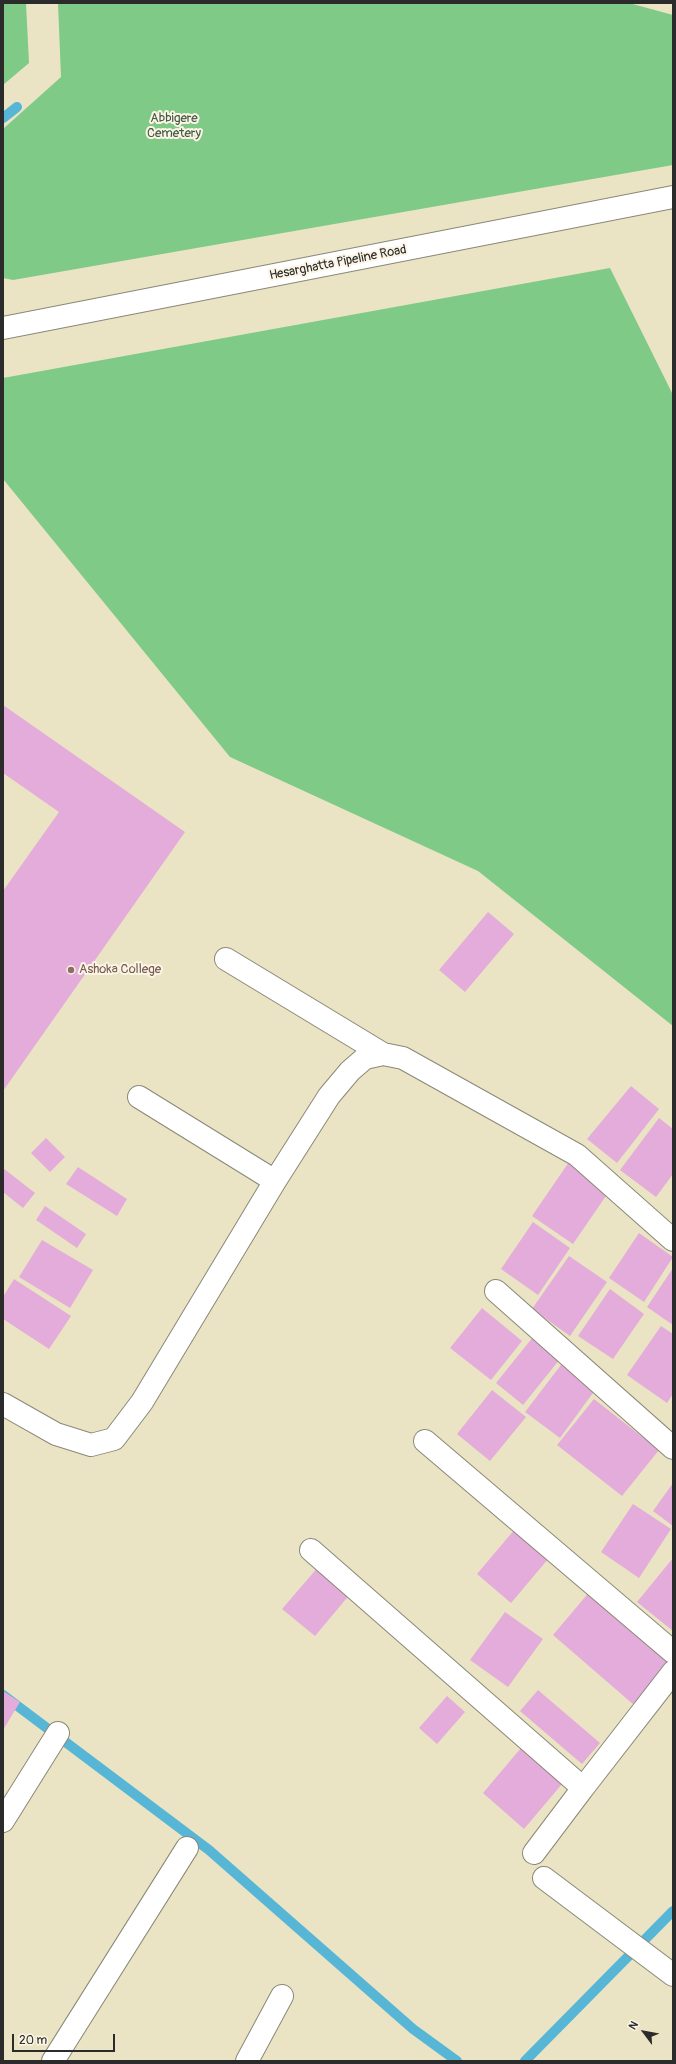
<!DOCTYPE html>
<html>
<head>
<meta charset="utf-8">
<style>
  body { margin:0 }
  #map { position:relative; width:676px; height:2064px; overflow:hidden; background:#eae4c4; font-family:Pangolin,sans-serif }
  canvas { display:block }
  .frame { position:absolute; inset:0; border:4px solid #2b2b2b; pointer-events:none }
  .north { position:absolute; left:624px; top:2012px; width:40px; height:40px; -webkit-text-stroke:3px #fcf5e5; paint-order:stroke; rotate:302deg; font-size:11px; font-weight:700; line-height:16px; text-align:center; color:#2b2b2b }
  .north::after { content:''; display:block; margin:auto; width:14px; height:18px; background:#2b2b2b; clip-path:polygon(50% 0,100% 100%,50% 72%,0 100%) }
  .scale { position:absolute; left:12px; top:2034px; width:103px; height:18px; box-sizing:border-box; border:2px solid #2b2b2b; border-top:0; padding-left:5px; font-size:12px; line-height:14px; white-space:nowrap; color:#2b2b2b; -webkit-text-stroke:3px #fcf5e5; paint-order:stroke }
</style>
</head>
<body>
<div id="map">
<canvas width="676" height="2064"></canvas>
<div class="frame"></div>
<div class="north">N</div>
<div class="scale">20 m</div>
</div>
<script>
const c = document.querySelector('canvas').getContext('2d');
c.lineJoin = 'round';
function fill(path, color) { c.fillStyle = color; c.fill(path, 'evenodd'); }
const poly = rows => new Path2D(rows.map(r => 'M' + r).join(''));
function stroke(path, color, width, dash) { c.strokeStyle = color; c.lineWidth = width; c.lineCap = dash ? 'butt' : 'round'; c.setLineDash(dash || []); c.stroke(path); }
function label(font, color, halo, rows, align = 'center') {
  c.font = font + ' Pangolin,sans-serif'; c.lineWidth = 4; c.setLineDash([]); c.textBaseline = 'middle'; c.strokeStyle = halo; c.fillStyle = color; for (const [text, x, y, turn = 0] of rows) {
    c.save(); c.translate(x, y); c.rotate((+turn || 0) * Math.PI / 180); c.textAlign = isNaN(turn) ? turn : align; if (halo) c.strokeText(text, 0, 0); c.fillText(text, 0, 0); c.restore();
  }
}
fill(poly([
  [3,3,26,3,29,63,3,85],
  [58,3,629,3,673,15,673,165,13,280,3,278,3,129,61,77],
  [610,268,673,395,673,1026,478,871,230,757,3,479,3,378]
]), '#7fca87');
stroke(poly([
  [3,118,17,107],
  [3,1695,209,1850,413,2029,457,2061],
  [525,2061,673,1911]
]), '#57b6d6', 10);
fill(poly([
  [3,705,185,832,3,1091,3,891,59,812,3,773],
  [488,912,514,934,465,992,439,970],
  [631,1086,659,1109,617,1163,587,1139],
  [659,1118,673,1129,673,1174,656,1197,620,1170],
  [46,1138,65,1157,50,1172,31,1153],
  [569,1162,610,1190,573,1244,532,1216],
  [78,1167,127,1199,117,1216,66,1184],
  [3,1168,35,1193,23,1208,3,1192],
  [45,1206,86,1234,77,1248,36,1220],
  [533,1222,570,1248,538,1295,501,1269],
  [639,1233,673,1257,644,1302,609,1278],
  [42,1240,93,1270,70,1308,19,1277],
  [569,1256,607,1282,570,1336,532,1309],
  [673,1268,673,1325,647,1307],
  [14,1279,71,1316,49,1349,3,1319,3,1297],
  [610,1289,644,1314,613,1359,578,1336],
  [482,1308,522,1341,491,1380,450,1348],
  [661,1326,673,1334,673,1394,667,1403,627,1375],
  [533,1337,560,1359,523,1405,496,1383],
  [564,1361,598,1386,560,1438,525,1412],
  [492,1390,526,1417,490,1461,457,1434],
  [594,1399,659,1450,622,1496,557,1445],
  [673,1483,673,1526,653,1511],
  [633,1504,671,1529,639,1578,601,1552],
  [515,1529,549,1558,511,1603,477,1574],
  [673,1558,673,1631,637,1602],
  [319,1566,351,1593,315,1636,282,1609],
  [591,1590,672,1659,634,1705,553,1635],
  [505,1612,543,1639,508,1687,470,1660],
  [538,1690,600,1743,582,1764,520,1711],
  [3,1691,20,1702,3,1730],
  [447,1696,465,1712,437,1744,419,1728],
  [521,1748,562,1784,524,1829,483,1793]
]), '#e3acda');
const minor = poly([
  [226,959,383,1054],
  [139,1097,275,1181],
  [496,1291,673,1448],
  [3,1404,56,1434,91,1445,114,1439,142,1402,275,1181,329,1096,350,1071,365,1058,383,1054,403,1058,577,1155,673,1240],
  [425,1441,673,1652],
  [311,1550,583,1788,673,1672],
  [3,1821,58,1733],
  [534,1853,583,1788],
  [544,1878,673,1975],
  [53,2061,187,1848],
  [247,2061,282,1996]
]);
const major = poly([
  [3,328,673,197]
]);
stroke(minor, '#8a8878', 24);
stroke(major, '#8a8878', 24);
stroke(minor, '#fff', 22);
stroke(major, '#fff', 22);
for (const [x, y, r, color] of [
  [71,970,4,"#8d6e63"]
]) { const dot = new Path2D(); dot.arc(x, y, r, 0, 2 * Math.PI); c.fillStyle = color; c.fill(dot); stroke(dot, '#fcf5e5', 1.5); }
label('13px', '#445b47', '#fcf5e5', [
  ["Abbigere",174,119],
  ["Cemetery",174,134]
]);
label('13px', '#2b2b2b', '#fcf5e5', [
  ["Hesarghatta Pipeline Road",338,263,-11]
]);
label('13px', '#785e54', '#fcf5e5', [
  ["Ashoka College",79,970]
], 'left');
</script>
</body>
</html>
